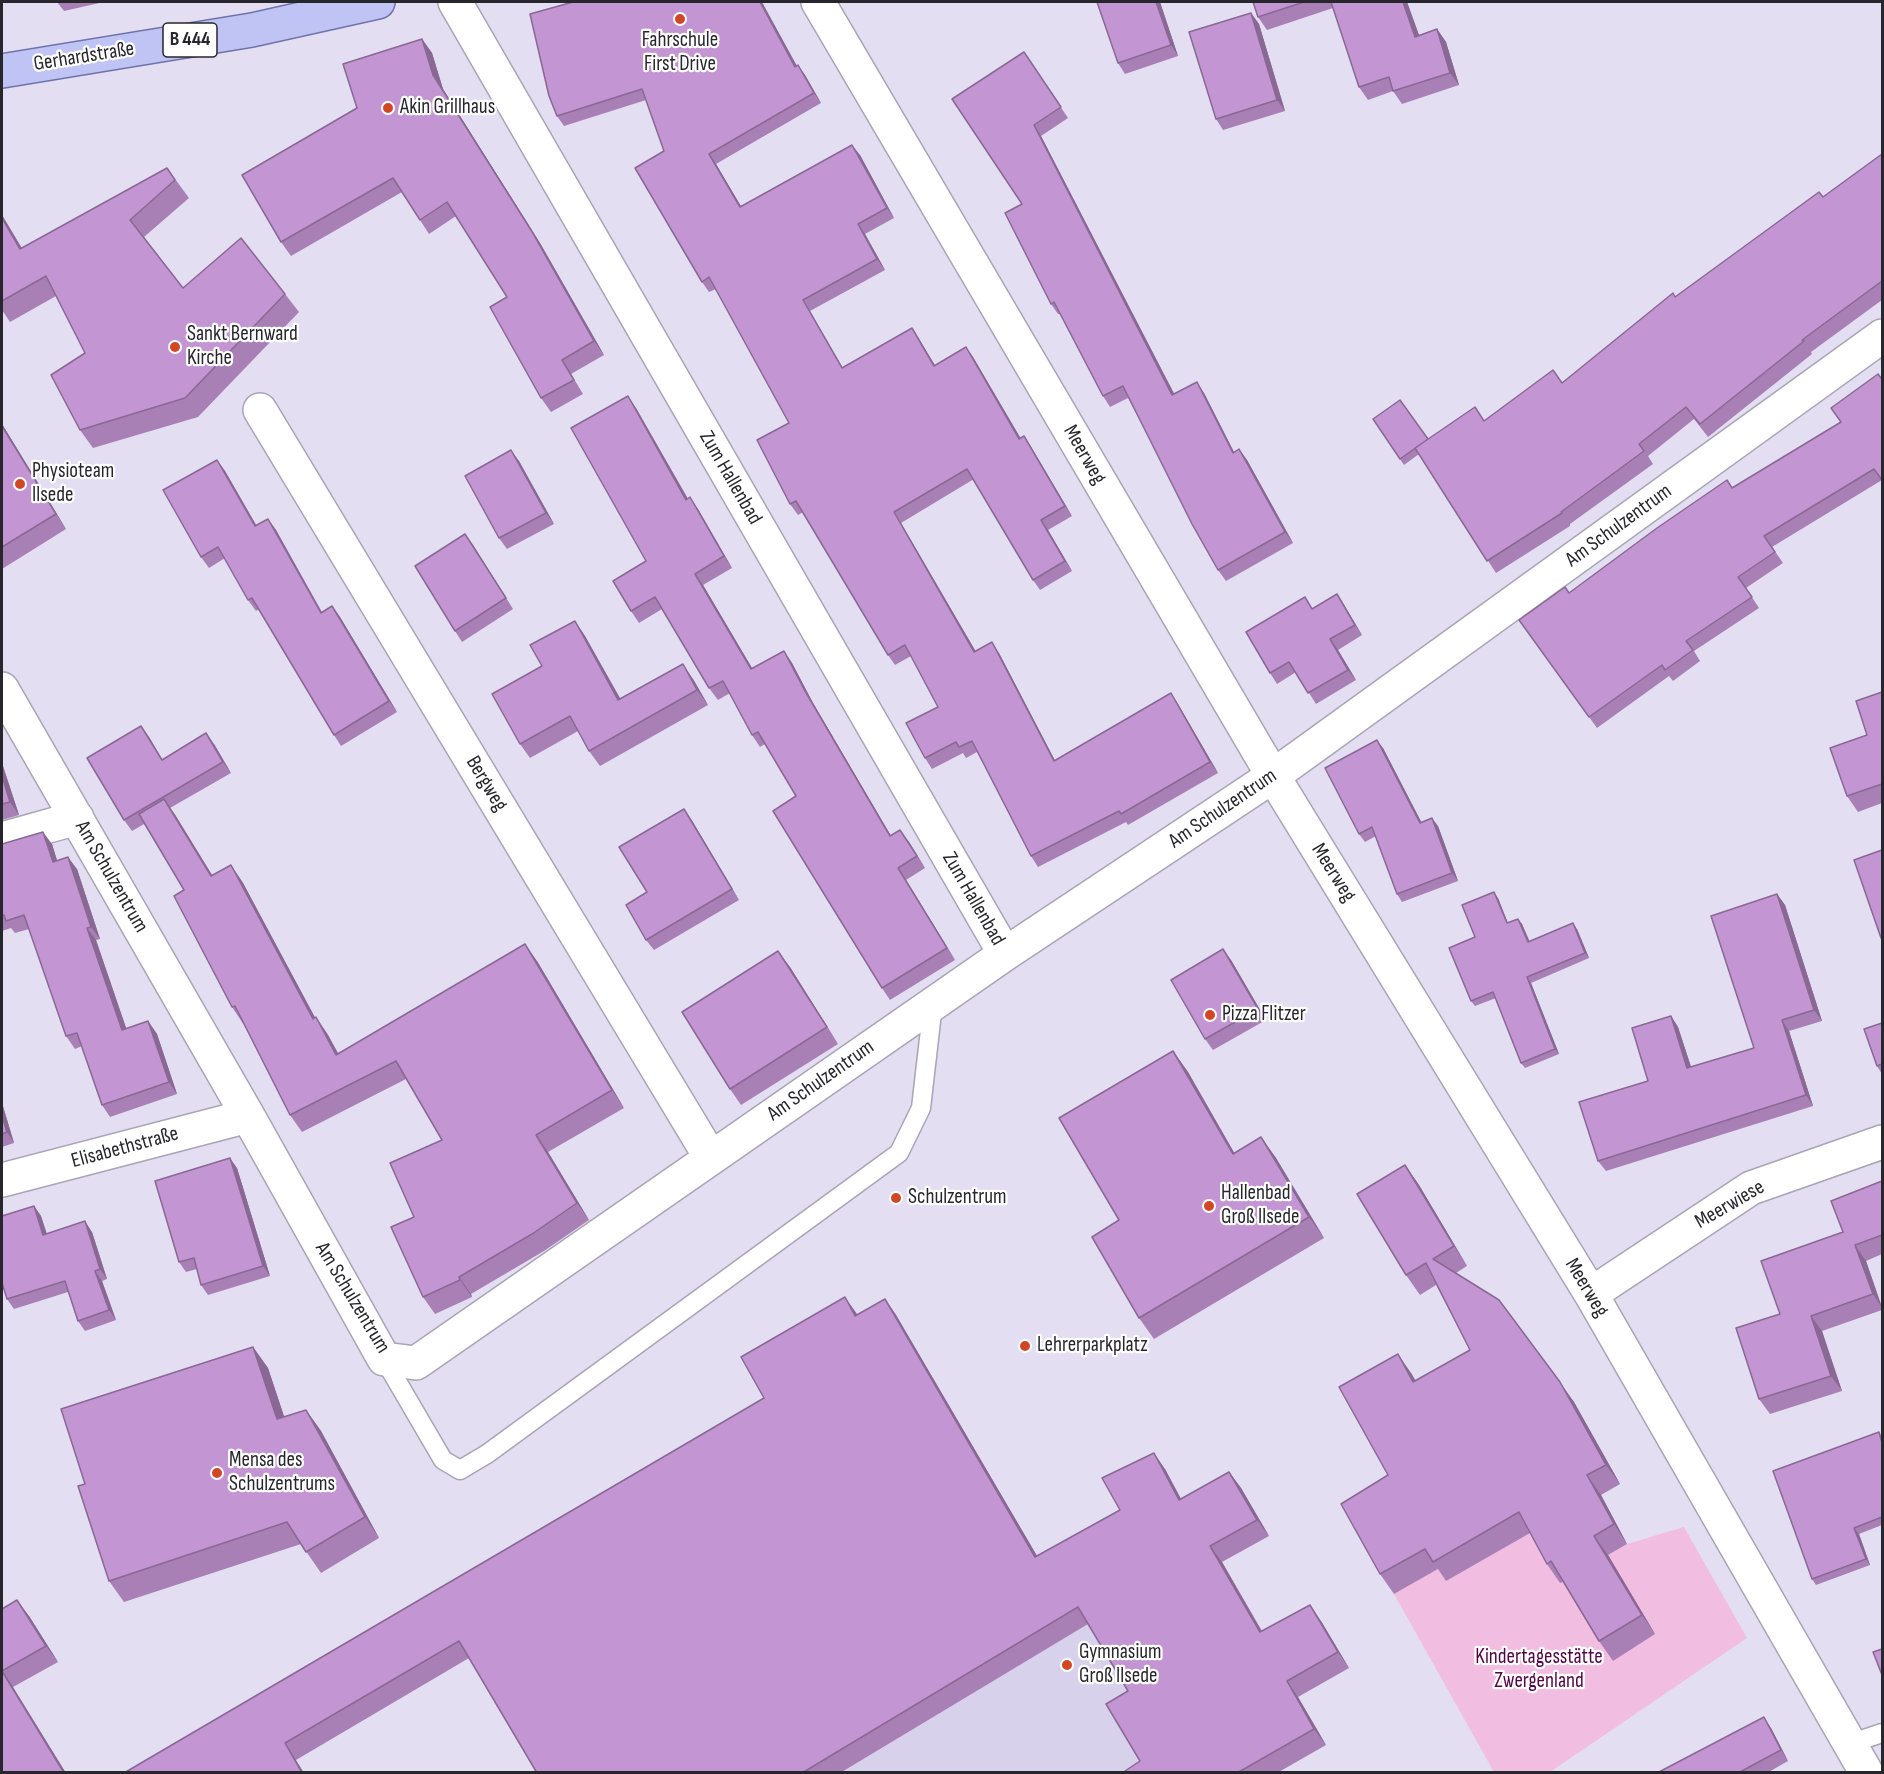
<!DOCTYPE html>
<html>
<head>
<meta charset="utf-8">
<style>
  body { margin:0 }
  #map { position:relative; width:1884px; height:1774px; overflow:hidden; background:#e3def1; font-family:"Sofia Sans Condensed",sans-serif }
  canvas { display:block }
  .frame { position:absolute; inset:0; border:3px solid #28262d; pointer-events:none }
</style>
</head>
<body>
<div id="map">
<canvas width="1884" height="1774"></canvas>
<div class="frame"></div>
</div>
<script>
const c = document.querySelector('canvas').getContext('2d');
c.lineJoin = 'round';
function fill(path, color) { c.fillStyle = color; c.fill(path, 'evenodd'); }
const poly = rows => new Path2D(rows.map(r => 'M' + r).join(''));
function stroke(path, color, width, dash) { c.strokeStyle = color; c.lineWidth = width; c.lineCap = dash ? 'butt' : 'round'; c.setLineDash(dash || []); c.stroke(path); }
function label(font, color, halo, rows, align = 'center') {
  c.font = font + ' "Sofia Sans Condensed",sans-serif'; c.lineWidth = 4.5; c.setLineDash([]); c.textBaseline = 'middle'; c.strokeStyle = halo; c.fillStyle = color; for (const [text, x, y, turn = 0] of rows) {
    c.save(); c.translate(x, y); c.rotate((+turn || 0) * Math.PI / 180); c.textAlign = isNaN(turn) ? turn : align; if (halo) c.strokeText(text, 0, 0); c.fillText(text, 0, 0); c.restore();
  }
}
fill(poly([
  [1089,1623,1139,1707,1149,1772,840,1772]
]), '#d8d1eb');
fill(poly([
  [1684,1527,1747,1638,1550,1772,1494,1772,1394,1594,1438,1569,1532,1532,1560,1583,1627,1544]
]), '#f1bee2');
const lane = poly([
  [384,1359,443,1460,460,1470,487,1454,899,1153,921,1108,933,1004],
  [1849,1744,1882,1733]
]);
const street = poly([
  [455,2,1005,954],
  [818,2,1273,776,1591,1294,1866,1772],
  [260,410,711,1158],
  [2,689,248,1116,384,1359,416,1363,1005,954,1273,776,1882,336],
  [2,839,77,818],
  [2,1180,248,1116],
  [1591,1294,1751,1188,1882,1142]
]);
const primary = poly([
  [2,71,252,30,378,2]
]);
stroke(lane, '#a9a4b6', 21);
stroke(street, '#a9a4b6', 36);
stroke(primary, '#6f73aa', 36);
stroke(lane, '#fff', 18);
stroke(street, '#fff', 33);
stroke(primary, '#bfc4f5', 33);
fill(poly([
  [57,2,104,2,64,11],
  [1160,2,1178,56,1125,74,1118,63],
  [1253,2,1407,2,1419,35,1437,29,1446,42,1459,85,1402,104,1393,91,1368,100,1359,87,1333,8,1267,30,1258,17],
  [1251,13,1259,24,1285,111,1223,130,1216,119],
  [530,14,797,66,805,75,821,103,716,164,741,206,860,155,894,218,865,234,885,270,810,311,843,368,919,339,935,365,966,347,973,357,1020,438,1024,436,1031,447,1072,516,1048,530,1072,571,1040,590,1033,580,974,479,901,523,975,651,999,653,1055,761,1178,704,1218,773,1128,825,1126,822,1038,867,1031,856,977,752,966,758,963,753,932,769,925,758,938,707,911,656,895,665,888,655,803,512,798,515,790,504,789,423,716,289,709,292,702,282,664,151,646,100,564,126,557,116],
  [422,39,432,53,443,89,540,243,604,355,571,374,583,394,551,412,541,398,507,297,456,216,429,234,402,192,291,256,281,242,357,108],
  [1024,52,1068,118,1041,136,1174,394,1204,393,1234,452,1239,449,1247,460,1293,543,1226,581,1218,570,1128,398,1110,407,1103,396,1060,314,1058,314,1051,304],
  [1882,154,1882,300,1811,352,1812,354,1708,437,1694,419,1648,456,1653,464,1570,524,1570,526,1496,573,1419,454,1404,465,1373,419,1428,439,1484,421,1562,383,1675,297,1823,197],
  [167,168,189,198,144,237,183,288,285,294,299,312,198,417,93,448,80,430,85,353,56,296,10,322,2,310,2,215,22,248],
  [1881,378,1882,480,1772,547,1783,563,1746,588,1759,608,1694,651,1700,661,1673,681,1669,676,1597,728,1519,620,1569,593,1732,488,1841,422],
  [636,408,687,499,698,509,732,568,703,585,752,668,784,651,792,663,813,703,891,836,909,842,925,868,906,880,955,960,890,1000,882,988,796,796,765,744,760,747,752,735,730,693,718,700,709,688,662,609,639,623,631,611,646,561],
  [2,424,66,529,2,569],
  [217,460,225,471,256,525,268,519,276,530,322,612,332,606,340,617,397,712,341,746,334,735,259,609,256,611,248,600,225,558,209,568,201,557],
  [519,461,554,524,507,549,499,538],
  [473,545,513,609,462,642,455,631],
  [1344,605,1362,635,1338,650,1356,680,1316,704,1296,672,1277,684,1270,673,1313,608],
  [575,621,585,636,620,699,693,679,708,705,600,766,589,751,578,731,530,758,520,744,542,666],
  [1882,692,1882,803,1858,812,1847,796],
  [149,737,162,760,214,744,231,773,170,808,212,875,231,865,243,883,315,1018,316,1017,328,1035,338,1053,537,961,624,1108,548,1152,589,1220,544,1251,471,1294,472,1297,435,1314,423,1297,414,1217,442,1140,406,1079,302,1132,290,1115,244,1025,232,1007,184,890,144,824,132,831,124,820],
  [1383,748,1421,822,1438,826,1458,881,1402,902,1397,894,1376,836,1365,842,1359,834],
  [2,763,19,815,2,820],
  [691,819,739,900,654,950,646,940,647,892],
  [2,844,52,844,57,860,77,869,100,939,96,940,126,1029,148,1021,157,1034,177,1094,110,1117,102,1105,82,1046,75,1049,66,1036,29,929,15,933,11,928,2,931],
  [1777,894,1785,905,1822,1021,1789,1031,1813,1106,1606,1171,1598,1161,1648,1081,1671,1016,1678,1027,1691,1067,1754,1048],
  [1498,898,1508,923,1518,919,1522,924,1530,942,1577,929,1589,958,1531,983,1559,1054,1525,1068,1521,1063,1496,998,1475,1006,1471,1001,1475,937],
  [1231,960,1266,1020,1213,1050,1205,1039],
  [790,967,838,1044,741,1105,730,1089],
  [1882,1023,1882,1074,1877,1066],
  [1173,1051,1188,1072,1234,1153,1261,1137,1276,1158,1324,1238,1154,1339,1139,1318,1119,1220],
  [2,1103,14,1143,2,1147],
  [1405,1165,1419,1185,1467,1266,1456,1273,1574,1402,1620,1484,1601,1495,1627,1544,1608,1555,1655,1634,1613,1661,1599,1641,1563,1582,1560,1583,1547,1564,1530,1533,1446,1581,1438,1569,1394,1594,1380,1574,1388,1475,1411,1373,1416,1381,1470,1350,1436,1285,1420,1295,1406,1275],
  [237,1168,270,1276,208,1295,201,1285,197,1269,186,1272,179,1262],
  [1882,1181,1882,1254,1866,1261,1882,1307,1882,1310,1822,1331,1842,1391,1770,1414,1759,1399,1780,1314],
  [34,1206,41,1216,47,1234,92,1232,107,1279,102,1281,116,1320,85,1331,78,1321,68,1292,14,1309,7,1299],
  [885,1299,896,1315,1037,1556,1120,1510,1165,1469,1181,1499,1229,1472,1241,1488,1269,1536,1222,1562,1262,1631,1321,1621,1349,1668,1298,1697,1326,1745,1277,1773,1122,1773,1140,1761,1128,1691,1088,1624,840,1773,537,1773,469,1658,296,1760,124,1773,764,1398,857,1315],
  [253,1347,268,1368,284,1417,306,1410,321,1431,379,1538,321,1573,301,1544,124,1602,109,1581,85,1484],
  [1879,1432,1882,1437,1882,1525,1859,1534,1870,1565,1816,1585,1812,1579],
  [2,1609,29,1616,58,1662,13,1687,2,1773],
  [1771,1728,1788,1761,1767,1773,1657,1773]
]), '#a980b5');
fill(poly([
  [760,2,762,2,803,77,795,67],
  [1156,2,1160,2,1178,56,1171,45],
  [1403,2,1407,2,1424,49,1415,37],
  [1251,13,1259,24,1285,111,1277,100],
  [1437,29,1446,42,1459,85,1450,73],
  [422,39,432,53,443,89,540,243,604,355,594,341,433,75],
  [798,65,805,75,821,103,814,93],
  [1034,125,1041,136,1180,405,1172,395],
  [852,145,860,155,894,218,887,208],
  [709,154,716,164,747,217,740,207],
  [2,215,33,268,20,249,2,218],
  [858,224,865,234,885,270,877,259],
  [803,300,810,311,849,379,842,368],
  [912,328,919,339,941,376,934,366],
  [966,347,973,357,1027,449,1019,439],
  [1197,382,1204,393,1240,464,1233,453],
  [628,396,636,408,695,511,686,500],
  [2,424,66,529,56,514,2,426],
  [1024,436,1031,447,1072,516,1065,506],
  [1239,449,1247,460,1293,543,1285,532],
  [511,450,519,461,554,524,546,513],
  [217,460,225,471,263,537,255,526],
  [690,497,698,509,732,568,724,556],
  [894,512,901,523,982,662,974,652],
  [268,519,276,530,328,624,321,613],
  [1041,520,1048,530,1072,571,1065,561],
  [465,534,473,545,513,609,506,598],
  [695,574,703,585,759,680,751,669],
  [1337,594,1344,605,1362,635,1355,625],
  [332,606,340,617,397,712,389,701],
  [575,621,585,636,629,714,618,700],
  [1330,639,1338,650,1356,680,1348,670],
  [992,642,999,653,1061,772,1054,761],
  [784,651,792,663,813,703,898,848,890,836,805,691],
  [683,664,693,679,708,705,697,690],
  [1171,693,1178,704,1218,773,1210,762],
  [141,726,149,737,169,771,162,760],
  [206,733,214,744,231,773,223,762],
  [1377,740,1383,748,1426,831,1420,823],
  [2,763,19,815,10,802,2,776],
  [164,799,176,816,223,893,211,876],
  [684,809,691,819,739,900,732,889],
  [1432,818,1438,826,1458,881,1452,873],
  [900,830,909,842,925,868,917,856],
  [43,832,52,844,61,874,53,862],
  [68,857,77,869,100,939,91,927],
  [231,865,243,883,325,1036,313,1019],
  [898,868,906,880,955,960,947,948],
  [1494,892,1498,898,1510,929,1507,923],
  [1777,894,1785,905,1822,1021,1814,1010],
  [1518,919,1522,924,1532,948,1528,942],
  [1573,923,1577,929,1589,958,1585,953],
  [87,928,96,940,131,1042,122,1030],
  [525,944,537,961,624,1108,612,1090],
  [1223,949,1231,960,1266,1020,1258,1009],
  [778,951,790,967,838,1044,827,1027],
  [1527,977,1531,983,1559,1054,1555,1049],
  [1671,1016,1678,1027,1695,1079,1687,1068],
  [316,1017,328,1035,348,1072,336,1055],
  [1782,1020,1789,1031,1813,1106,1806,1095],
  [148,1021,157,1034,177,1094,169,1082],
  [1173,1051,1188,1072,1247,1175,1233,1154],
  [2,1103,14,1143,7,1132,2,1116],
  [536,1135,548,1152,589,1220,577,1203],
  [1261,1137,1276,1158,1324,1238,1309,1217],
  [230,1158,237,1168,270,1276,263,1266],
  [1405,1165,1419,1185,1467,1266,1454,1246],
  [34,1206,41,1216,50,1245,43,1235],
  [85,1221,92,1232,107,1279,100,1269],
  [1855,1245,1866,1261,1882,1308,1873,1294],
  [95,1271,102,1281,116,1320,109,1310],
  [459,1277,471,1294,472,1297,460,1280],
  [845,1297,857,1314,867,1333,855,1316],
  [885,1299,896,1315,1047,1573,1035,1557],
  [1811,1316,1822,1331,1842,1391,1831,1376],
  [253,1347,268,1368,292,1440,277,1419],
  [1398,1354,1411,1373,1427,1402,1413,1382],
  [1560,1382,1574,1402,1620,1484,1606,1465],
  [306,1410,321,1431,379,1538,365,1517],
  [1154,1453,1165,1469,1190,1516,1179,1500],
  [1229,1472,1241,1488,1269,1536,1257,1520],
  [1587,1475,1601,1495,1627,1544,1614,1524],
  [1854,1528,1859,1534,1870,1565,1866,1559],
  [1594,1536,1608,1555,1655,1634,1642,1615],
  [1210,1546,1222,1562,1271,1648,1260,1632],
  [17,1600,29,1616,58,1662,46,1646],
  [1310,1605,1321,1621,1349,1668,1338,1652],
  [2,1671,13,1687,66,1773,64,1773],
  [1287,1681,1298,1697,1326,1745,1314,1729],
  [1764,1717,1771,1728,1788,1761,1781,1750],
  [285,1743,296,1760,304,1773,302,1773]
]), '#896894');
const building = poly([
  [573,2,760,2,795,67,798,65,814,93,709,154,740,207,852,145,887,208,858,224,877,259,803,300,842,368,912,328,934,366,966,347,1019,439,1024,436,1065,506,1041,520,1065,561,1033,580,967,469,894,512,974,652,992,642,1054,761,1171,693,1210,762,1121,814,1119,811,1031,856,972,741,959,747,956,742,925,758,906,723,938,707,905,645,888,655,796,501,790,504,757,440,789,423,709,277,702,282,635,168,664,151,642,89,557,116,549,96,530,14,573,2],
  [1097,2,1156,2,1171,45,1118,63,1097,2],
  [1253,2,1304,2,1258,17,1253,2],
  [1331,2,1403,2,1415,37,1437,29,1450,73,1393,91,1389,77,1359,87,1331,2],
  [1251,13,1277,100,1216,119,1189,32,1251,13],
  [422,39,433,75,531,230,594,341,562,360,574,380,541,398,490,307,507,297,447,202,420,220,393,178,281,242,242,175,357,108,343,64,422,39],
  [1024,52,1061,107,1034,125,1172,395,1197,382,1233,453,1239,449,1285,532,1218,570,1192,524,1123,386,1103,396,1054,302,1051,304,1005,213,1022,204,952,99,1024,52],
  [1882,154,1882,281,1802,340,1804,341,1700,424,1686,407,1639,444,1644,451,1561,512,1562,513,1487,561,1415,448,1475,407,1484,421,1553,370,1562,383,1673,293,1675,297,1819,192,1823,197,1882,154],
  [167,168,175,180,130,220,183,288,241,238,285,294,185,398,80,430,51,375,85,353,46,276,2,301,2,218,20,249,167,168],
  [1878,374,1881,378,1882,377,1882,480,1874,469,1764,536,1775,552,1738,577,1752,597,1686,641,1693,650,1665,670,1662,665,1589,717,1519,620,1565,587,1569,593,1657,528,1727,480,1732,488,1841,422,1831,408,1878,374],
  [628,396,686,500,690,497,724,556,695,574,751,669,784,651,805,691,890,836,900,830,917,856,898,868,947,948,882,988,773,811,796,796,758,732,752,735,723,681,709,688,655,597,631,611,613,581,646,561,571,428,628,396],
  [1400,400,1428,439,1400,459,1373,419,1400,400],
  [2,426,56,514,2,547,2,426],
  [511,450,546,513,499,538,465,476,511,450],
  [217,460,255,526,268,519,321,613,332,606,389,701,334,735,252,598,248,600,218,547,201,557,163,490,217,460],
  [465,534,506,598,455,631,415,566,465,534],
  [1337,594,1355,625,1330,639,1348,670,1308,693,1289,662,1270,673,1246,632,1305,597,1312,609,1337,594],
  [575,621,618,700,683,664,697,690,589,751,570,716,520,744,492,694,542,666,530,645,575,621],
  [1882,692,1882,784,1847,796,1830,748,1867,735,1856,701,1882,692],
  [141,726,162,760,206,733,223,762,124,820,87,758,141,726],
  [1377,740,1420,823,1432,818,1452,873,1397,894,1372,827,1359,834,1325,768,1377,740],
  [2,776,10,802,2,804,2,776],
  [164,799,211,876,231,865,313,1019,316,1017,336,1055,525,944,612,1090,536,1135,577,1203,532,1234,459,1277,460,1280,423,1297,391,1227,414,1217,390,1163,442,1140,396,1061,290,1115,235,1006,232,1007,174,896,184,890,139,814,164,799],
  [684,809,732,889,646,940,626,905,647,892,619,847,684,809],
  [43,832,53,862,68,857,91,927,87,928,122,1030,148,1021,169,1082,102,1105,77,1033,66,1036,24,915,6,921,4,915,2,916,2,844,43,832],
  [1882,850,1882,937,1881,938,1854,860,1882,850],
  [1494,892,1507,923,1518,919,1528,942,1573,923,1585,953,1527,977,1555,1049,1521,1063,1493,992,1471,1001,1449,948,1475,937,1462,905,1494,892],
  [1777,894,1814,1010,1782,1020,1806,1095,1598,1161,1579,1102,1648,1081,1632,1028,1671,1016,1687,1068,1754,1048,1711,916,1777,894],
  [1223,949,1258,1009,1205,1039,1171,980,1223,949],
  [778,951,827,1027,730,1089,682,1012,778,951],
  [1882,1023,1882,1064,1877,1066,1864,1029,1882,1023],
  [1173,1051,1233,1154,1261,1137,1309,1217,1139,1318,1092,1237,1119,1220,1059,1118,1173,1051],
  [2,1116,7,1132,2,1134,2,1116],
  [230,1158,263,1266,201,1285,194,1258,179,1262,155,1181,230,1158],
  [1405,1165,1454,1246,1433,1259,1499,1300,1560,1382,1606,1465,1587,1475,1614,1524,1594,1536,1642,1615,1599,1641,1551,1561,1547,1564,1519,1512,1433,1562,1425,1549,1380,1574,1341,1504,1388,1475,1339,1387,1398,1354,1413,1382,1470,1350,1426,1263,1406,1275,1357,1194,1405,1165],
  [1882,1181,1882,1235,1855,1245,1873,1294,1811,1316,1831,1376,1759,1399,1736,1328,1780,1314,1761,1261,1843,1232,1831,1201,1882,1181],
  [34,1206,43,1235,85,1221,100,1269,95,1271,109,1310,78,1321,65,1281,7,1299,2,1283,2,1216,34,1206],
  [845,1297,855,1316,885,1299,1035,1557,1120,1510,1102,1478,1154,1453,1179,1500,1229,1472,1257,1520,1210,1546,1260,1632,1310,1605,1338,1652,1287,1681,1314,1729,1237,1773,1122,1773,1140,1761,1106,1704,1128,1691,1078,1607,802,1773,537,1773,459,1641,285,1743,302,1773,124,1773,764,1398,741,1357,845,1297],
  [253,1347,277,1419,306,1410,365,1517,306,1552,287,1522,109,1581,78,1486,85,1484,61,1409,253,1347],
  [1879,1432,1882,1443,1882,1517,1854,1528,1866,1559,1812,1579,1773,1471,1879,1432],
  [17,1600,46,1646,2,1671,64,1773,2,1773,2,1609,17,1600],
  [1882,1649,1882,1675,1873,1652,1882,1649],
  [1764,1717,1781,1750,1738,1773,1657,1773,1764,1717]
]);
fill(building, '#c495d3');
stroke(building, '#896894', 1.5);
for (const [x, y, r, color] of [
  [680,19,6,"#d14724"],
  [388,108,6,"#d14724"],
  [175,347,6,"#d14724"],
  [20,484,6,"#d14724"],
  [1210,1015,6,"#d14724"],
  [896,1198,6,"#d14724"],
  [1209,1206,6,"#d14724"],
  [1025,1346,6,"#d14724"],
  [217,1473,6,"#d14724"],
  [1067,1665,6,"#d14724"]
]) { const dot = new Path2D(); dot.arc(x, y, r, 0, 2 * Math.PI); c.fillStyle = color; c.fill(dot); stroke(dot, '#fff', 2); }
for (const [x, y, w] of [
  [190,40,54]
]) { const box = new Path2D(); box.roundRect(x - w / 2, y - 17, w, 34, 4.5); c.fillStyle = '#fff'; c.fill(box); stroke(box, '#28262d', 1.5); }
label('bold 20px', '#28262d', null, [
  ["B 444",190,40]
]);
label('21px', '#28262d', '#fff', [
  ["Fahrschule",680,41,"center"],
  ["First Drive",680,65,"center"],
  ["Akin Grillhaus",400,108],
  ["Sankt Bernward",187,335],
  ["Kirche",187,359],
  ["Physioteam",32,472],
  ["Ilsede",32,496],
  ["Pizza Flitzer",1222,1015],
  ["Hallenbad",1221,1194],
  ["Groß Ilsede",1221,1218],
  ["Schulzentrum",908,1198],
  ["Lehrerparkplatz",1037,1346],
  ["Mensa des",229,1461],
  ["Schulzentrums",229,1485],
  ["Gymnasium",1079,1653],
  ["Groß Ilsede",1079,1677]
], 'left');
label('21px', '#28262d', '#fff', [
  ["Gerhardstraße",84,57,-9],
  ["Meerweg",1084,455,60],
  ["Zum Hallenbad",730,478,60],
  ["Am Schulzentrum",1619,526,-36],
  ["Bergweg",486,784,59],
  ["Am Schulzentrum",1223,809,-34],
  ["Meerweg",1333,873,58],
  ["Am Schulzentrum",111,877,60],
  ["Zum Hallenbad",973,899,60],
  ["Am Schulzentrum",821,1081,-35],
  ["Elisabethstraße",125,1148,-15],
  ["Meerwiese",1730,1205,-30],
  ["Meerweg",1586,1288,59],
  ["Am Schulzentrum",352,1298,59]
]);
label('21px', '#550347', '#fff', [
  ["Kindertagesstätte",1539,1658],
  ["Zwergenland",1539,1682]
]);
</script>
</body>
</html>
